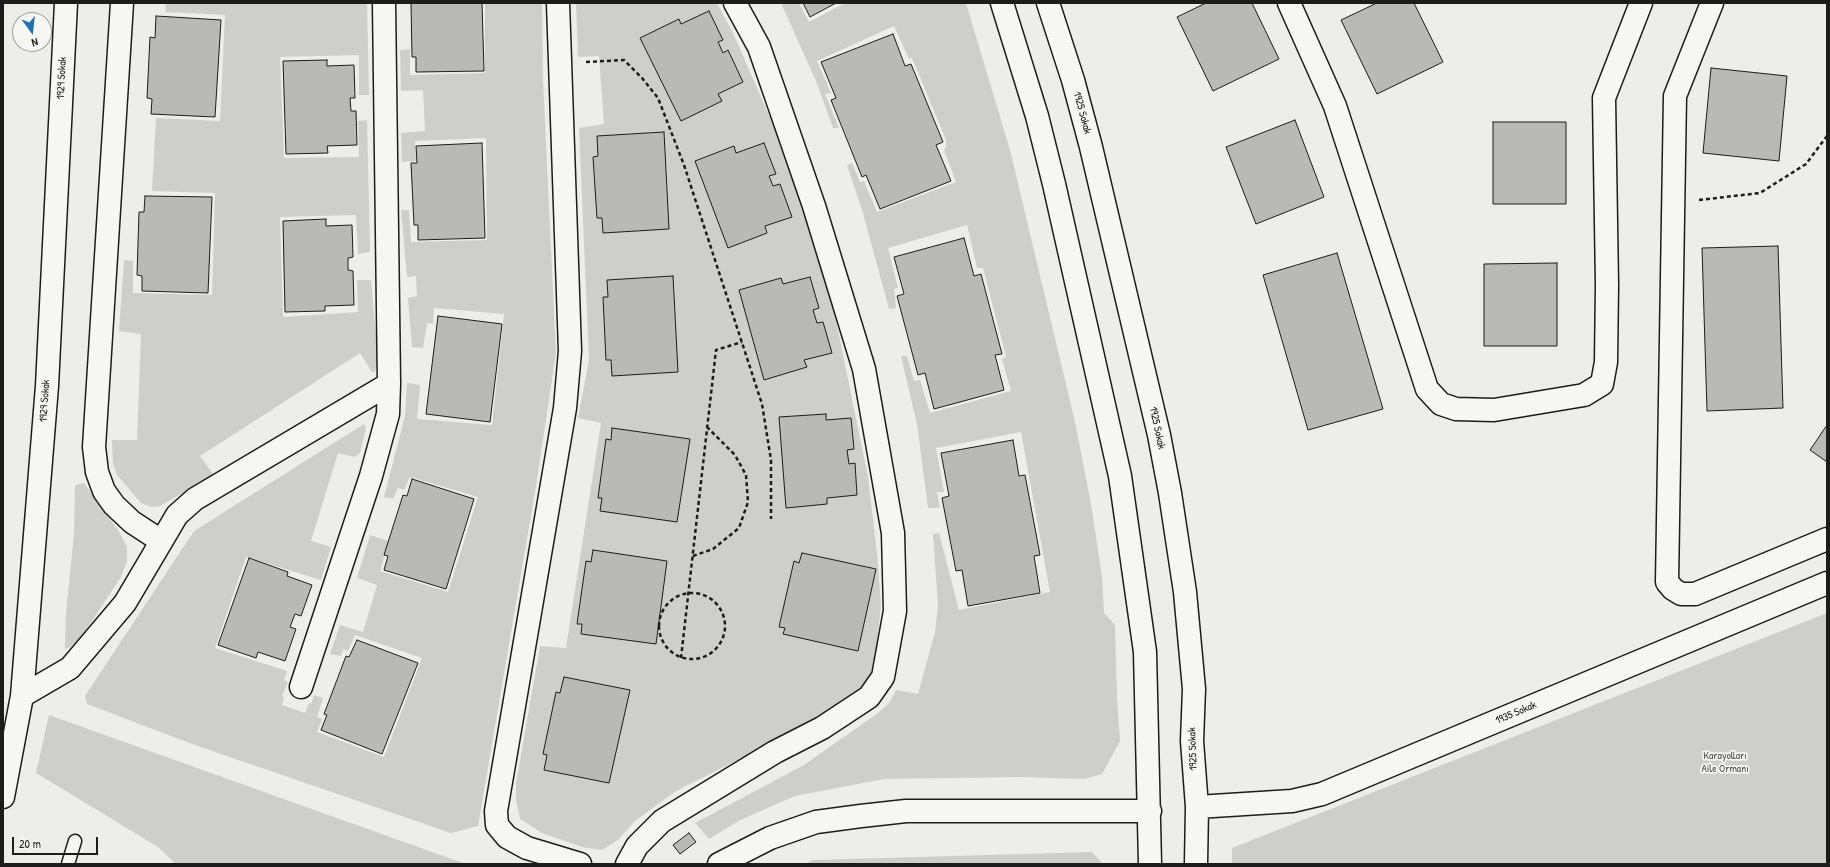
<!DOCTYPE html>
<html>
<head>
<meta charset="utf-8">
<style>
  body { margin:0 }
  #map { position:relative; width:1830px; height:867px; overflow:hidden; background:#edede9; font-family:"Patrick Hand",sans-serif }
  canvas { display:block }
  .frame { position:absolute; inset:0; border:4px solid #1c1c1c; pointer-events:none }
  .north { position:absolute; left:12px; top:12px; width:40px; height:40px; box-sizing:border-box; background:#f6f6f2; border:1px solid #9f9f9c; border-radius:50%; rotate:165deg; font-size:11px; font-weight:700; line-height:16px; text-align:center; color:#1c1c1c }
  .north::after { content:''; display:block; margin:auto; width:14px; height:18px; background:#1f6fb2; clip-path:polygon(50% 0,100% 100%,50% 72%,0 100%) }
  .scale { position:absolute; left:12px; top:837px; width:86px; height:18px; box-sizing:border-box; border:2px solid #1c1c1c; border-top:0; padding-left:5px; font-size:12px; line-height:14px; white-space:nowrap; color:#1c1c1c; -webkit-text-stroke:3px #f6f6f2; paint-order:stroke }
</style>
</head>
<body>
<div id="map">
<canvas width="1830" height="867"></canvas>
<div class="frame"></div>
<div class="north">N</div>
<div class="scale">20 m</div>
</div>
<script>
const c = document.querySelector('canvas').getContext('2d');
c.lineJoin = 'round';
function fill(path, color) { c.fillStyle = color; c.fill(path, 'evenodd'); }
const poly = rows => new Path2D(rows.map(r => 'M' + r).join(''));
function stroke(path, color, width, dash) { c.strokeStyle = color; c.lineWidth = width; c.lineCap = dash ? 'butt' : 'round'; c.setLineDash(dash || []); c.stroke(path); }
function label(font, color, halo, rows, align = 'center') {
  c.font = font + ' "Patrick Hand",sans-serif'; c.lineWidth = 3.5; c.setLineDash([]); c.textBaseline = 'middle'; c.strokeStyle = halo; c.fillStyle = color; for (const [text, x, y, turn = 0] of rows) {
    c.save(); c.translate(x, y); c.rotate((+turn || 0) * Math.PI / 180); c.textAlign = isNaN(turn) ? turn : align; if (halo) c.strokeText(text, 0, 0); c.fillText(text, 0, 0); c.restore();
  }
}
fill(poly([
  [166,3,367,3,369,95,359,95,359,55,280,57,284,158,359,157,358,121,367,120,370,252,358,254,356,215,280,217,283,317,358,312,357,280,371,280,378,360,375,372,372,372,360,353,200,456,214,475,160,506,151,507,141,503,117,475,113,464,112,440,137,440,141,334,119,331,124,260,133,261,133,293,212,295,215,193,152,191,156,118,220,121,225,15,165,12],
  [485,3,542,3,543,80,556,353,536,486,478,826,451,833,192,744,87,704,85,696,194,531,364,424,366,428,360,453,355,457,338,453,311,541,331,547,321,580,246,557,215,648,287,671,284,680,288,682,282,696,284,697,282,705,305,713,309,703,311,704,314,695,323,698,317,717,322,719,317,732,384,757,422,658,355,635,348,651,343,649,341,656,330,654,340,625,363,632,377,585,357,578,370,535,389,541,380,571,448,592,478,497,410,477,404,490,398,488,393,499,384,497,405,416,407,383,420,385,417,419,492,425,504,314,434,308,433,324,427,323,423,348,412,347,408,298,417,296,416,276,407,277,401,210,409,210,411,242,487,240,486,138,415,141,416,161,402,162,401,133,425,131,423,90,401,91,400,50,410,49,410,75,485,73],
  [576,3,717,3,733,33,777,134,805,211,834,311,868,477,877,553,881,605,877,642,871,673,863,686,793,732,676,791,635,821,618,840,602,850,582,847,542,833,520,819,516,800,516,784,540,646,566,648,601,423,578,418,589,360,579,128,604,124,599,56,578,57],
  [781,3,799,3,809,22,845,3,966,3,1010,150,1075,422,1091,504,1102,576,1104,613,1115,625,1117,698,1120,741,1102,774,1084,779,1020,777,884,779,795,796,740,820,709,839,695,823,804,765,878,713,889,703,896,690,918,694,935,632,938,605,933,534,939,533,959,610,1050,592,1021,432,936,448,944,492,937,492,940,508,928,508,917,424,901,356,907,356,914,381,920,380,930,413,1011,391,1002,359,1006,357,983,268,977,268,967,225,888,248,898,288,894,289,896,308,889,309,863,213,847,165,852,163,860,182,864,181,877,212,956,182,944,150,946,147,946,140,912,58,909,59,894,26,817,61,831,93,825,94,839,128,833,128,816,81],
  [84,483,118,530,127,547,127,561,121,577,82,636,70,647,65,649,66,613,74,534,75,485],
  [1827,613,1827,864,1232,864,1232,848],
  [49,715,334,817,466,864,176,864,158,847,36,773],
  [1092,852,1103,864,806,864,812,860]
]), '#cececb');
const building = poly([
  [411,3,482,3,484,71,416,72,416,57,412,57,411,3],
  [803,3,836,3,810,17,803,3],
  [1206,3,1252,3,1279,59,1213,91,1177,17,1206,3],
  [1377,3,1414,3,1443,62,1377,94,1341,20,1377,3],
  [709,11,723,40,718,42,723,53,728,50,743,82,718,94,722,101,681,121,640,38,679,19,681,24,709,11],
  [156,16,221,20,215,117,151,114,152,99,147,98,150,37,155,38,156,16],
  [893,34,905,66,911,64,943,142,936,145,951,181,880,209,866,175,862,177,831,100,836,98,821,62,893,34],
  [327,60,327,66,354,65,355,98,350,98,351,111,356,111,357,145,327,146,328,153,286,154,283,61,327,60],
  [1711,68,1787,76,1779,161,1703,153,1711,68],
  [1295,120,1324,197,1256,224,1226,147,1295,120],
  [1493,122,1566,122,1566,204,1493,204,1493,122],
  [664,132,669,229,603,233,602,218,597,218,593,157,598,156,597,136,664,132],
  [482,143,485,238,418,240,418,225,414,225,411,163,417,163,416,146,482,143],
  [764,143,776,174,769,176,773,186,780,184,792,217,765,226,767,233,728,248,695,161,734,146,736,153,764,143],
  [145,196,212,197,208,293,142,291,142,276,137,275,139,212,144,212,145,196],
  [326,219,326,226,352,225,353,257,348,258,348,270,353,271,354,305,325,306,325,311,285,312,283,221,326,219],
  [964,238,974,276,981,274,1002,354,995,355,1004,390,934,409,925,373,918,375,897,296,904,294,894,257,964,238],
  [1778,246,1783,408,1707,411,1702,248,1778,246],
  [1337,253,1383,409,1308,430,1263,275,1337,253],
  [1557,263,1557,346,1484,346,1484,264,1557,263],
  [673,276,678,372,612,376,611,360,606,360,603,297,608,297,607,280,673,276],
  [810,277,819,308,813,310,817,323,823,322,832,353,804,360,807,367,764,380,739,290,781,278,783,284,810,277],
  [438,316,502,324,490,422,426,414,438,316],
  [826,414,826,420,851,418,854,449,847,450,849,464,855,463,857,495,827,498,827,504,786,508,779,417,826,414],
  [1827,425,1827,462,1810,450,1827,425],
  [612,428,690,439,677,522,600,511,602,498,598,498,606,439,611,440,612,428],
  [1013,440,1019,476,1025,475,1040,555,1034,556,1040,593,968,606,962,570,956,571,942,498,949,496,941,453,1013,440],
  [412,479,474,499,446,589,384,570,388,556,384,555,403,495,407,496,412,479],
  [593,550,667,561,656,644,581,634,582,624,577,624,586,561,591,562,593,550],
  [802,553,876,569,858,651,783,634,785,628,779,627,794,561,799,563,802,553],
  [249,558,288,572,287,576,312,585,301,616,295,614,290,627,296,629,285,661,258,652,256,658,218,645,249,558],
  [357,640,418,663,382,754,321,730,327,715,324,714,346,656,349,657,357,640],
  [564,677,630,690,609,783,544,770,547,755,543,754,556,692,560,693,564,677],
  [689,833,696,842,680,854,673,845,689,833]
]);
fill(building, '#b9b9b6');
stroke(building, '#1c1c1c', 1);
const lane = poly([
  [68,864,75,841]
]);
const street = poly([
  [122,3,94,447,97,472,104,491,114,505,132,522,161,541],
  [558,3,570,351,565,408,496,811,497,825,507,837,527,848,580,864],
  [1289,3,1335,106,1427,389,1441,404,1456,409,1494,410,1584,395,1602,384,1606,362,1607,285,1604,98,1641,3],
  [1712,3,1675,96,1667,582,1673,589,1681,594,1695,594,1827,539],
  [301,687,371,476,388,414,389,384,384,3],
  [22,696,70,668,125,603,177,515,195,499,389,384],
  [3,797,22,696,47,386,66,3],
  [627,864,637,846,662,821,775,752,822,728,869,697,883,677,895,611,893,533,864,369,814,206,759,47,735,3]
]);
const secondary = poly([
  [1002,3,1037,116,1054,184,1120,476,1145,652,1150,864],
  [1048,3,1073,80,1091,147,1159,435,1170,493,1185,592,1194,689,1192,741,1197,807,1196,864],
  [1197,807,1292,801,1322,794,1827,583],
  [719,864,770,838,816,822,861,816,906,811,1150,811]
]);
stroke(lane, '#1c1c1c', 15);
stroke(street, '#1c1c1c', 25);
stroke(secondary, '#1c1c1c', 25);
stroke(poly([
  [586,62,624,60,642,78,658,98,684,165,762,404,771,460,771,519],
  [1699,200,1760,193,1806,164,1827,136],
  [693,556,713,549,739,528,748,502,746,475,735,455,708,428],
  '659 626a33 33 0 1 1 66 0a33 33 0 1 1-66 0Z',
  [681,658,716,350,742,342]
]), '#1c1c1c', 2.5, [4, 3]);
stroke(lane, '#f6f6f2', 12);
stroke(street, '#f6f6f2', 22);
stroke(secondary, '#f6f6f2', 22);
label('11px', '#1c1c1c', '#f6f6f2', [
  ["1929 Sokak",62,78,-87],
  ["1925 Sokak",1082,113,75],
  ["1929 Sokak",45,401,-86],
  ["1925 Sokak",1157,428,78],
  ["1935 Sokak",1516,713,-23],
  ["1925 Sokak",1193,749,-92]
]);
label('11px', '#515151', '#f6f6f2', [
  ["Karayolları",1725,756],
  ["Aile Ormanı",1725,769]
]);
</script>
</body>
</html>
